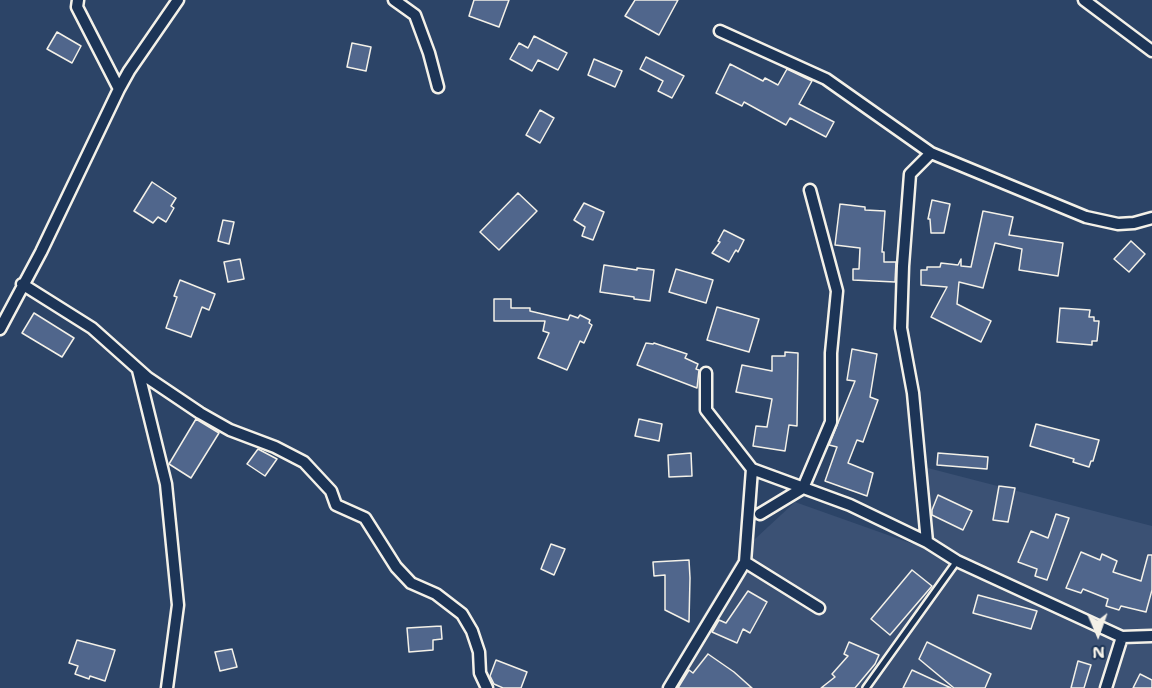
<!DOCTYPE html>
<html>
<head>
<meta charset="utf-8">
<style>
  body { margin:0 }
  #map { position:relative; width:1152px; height:688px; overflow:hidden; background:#2c4467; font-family:"Shantell Sans",sans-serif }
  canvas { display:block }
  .north { position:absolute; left:1068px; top:604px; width:60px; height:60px; -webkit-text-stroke:4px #1d3557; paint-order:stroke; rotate:178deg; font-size:16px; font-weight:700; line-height:24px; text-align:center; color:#f4f1e8 }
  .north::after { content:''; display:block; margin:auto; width:21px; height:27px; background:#f4f1e8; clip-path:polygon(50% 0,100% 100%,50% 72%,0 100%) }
</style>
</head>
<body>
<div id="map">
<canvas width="1152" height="688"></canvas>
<div class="north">N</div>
</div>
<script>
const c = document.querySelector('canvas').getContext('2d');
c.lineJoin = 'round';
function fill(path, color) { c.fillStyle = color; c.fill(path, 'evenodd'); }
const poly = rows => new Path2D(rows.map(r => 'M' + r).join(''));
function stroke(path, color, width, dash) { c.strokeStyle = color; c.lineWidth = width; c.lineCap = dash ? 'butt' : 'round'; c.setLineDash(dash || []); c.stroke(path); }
fill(poly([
  [924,467,1152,526,1152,688,660,688,742,551,795,502,916,545]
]), '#3b5174');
const building = poly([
  [474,0,509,0,499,27,469,16,474,0],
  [635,0,678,0,659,35,625,16,635,0],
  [57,32,81,46,72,63,47,49,57,32],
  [534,36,567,53,558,70,538,60,532,71,510,59,519,43,528,48,534,36],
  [352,43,371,47,366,71,347,67,352,43],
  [646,57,684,76,672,98,658,91,663,81,640,69,646,57],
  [594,59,622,71,615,87,588,75,594,59],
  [730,64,763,81,765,78,778,85,787,69,812,81,799,104,834,122,826,137,790,118,786,125,744,102,742,106,716,93,730,64],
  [540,110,554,118,540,143,526,135,540,110],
  [152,182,176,198,171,206,174,208,166,222,158,217,153,223,134,211,152,182],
  [518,193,537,211,499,250,480,232,518,193],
  [932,200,950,204,944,233,931,233,930,219,928,219,932,200],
  [584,203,604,212,593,240,582,236,585,227,574,220,584,203],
  [840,204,865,207,865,210,885,211,882,252,884,252,884,262,896,262,895,282,853,280,853,269,859,269,860,248,835,245,840,204],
  [983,211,1013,217,1009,235,1063,243,1058,276,1019,270,1022,249,995,243,983,288,959,282,957,304,991,321,981,342,931,317,947,287,921,285,921,270,927,270,927,267,940,267,941,263,958,265,961,259,961,266,971,267,983,211],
  [223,220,234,222,229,244,218,241,223,220],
  [724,230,744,240,738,252,736,250,734,253,729,262,712,253,720,242,718,241,724,230],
  [1131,241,1145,254,1129,272,1114,259,1131,241],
  [240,259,244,279,228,282,224,262,240,259],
  [604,265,637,270,637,268,654,270,650,301,634,299,634,297,600,292,604,265],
  [676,269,713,280,706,303,669,292,676,269],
  [180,280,215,294,209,310,202,307,191,337,166,328,177,297,174,296,180,280],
  [494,299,511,299,511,308,530,308,530,311,568,320,570,315,578,318,580,315,590,320,589,323,592,325,584,343,580,341,567,370,538,358,549,333,543,331,545,321,494,321,494,299],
  [717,307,759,319,749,352,707,340,717,307],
  [1060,308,1090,310,1089,317,1094,317,1094,321,1099,321,1097,341,1092,341,1092,345,1057,342,1060,308],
  [34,313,74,338,62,357,22,333,34,313],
  [646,343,653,344,654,343,687,354,685,358,698,364,696,369,699,370,697,388,637,365,646,343],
  [852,349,877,354,870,397,878,400,863,442,857,440,848,463,873,473,867,496,825,481,837,447,829,445,855,381,847,380,852,349],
  [785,352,798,353,797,426,789,425,785,451,753,446,756,426,767,427,772,399,736,392,742,365,772,371,772,356,785,356,785,352],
  [196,419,219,433,191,478,169,464,196,419],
  [639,419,662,424,659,441,635,436,639,419],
  [1036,424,1099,440,1093,461,1091,461,1089,467,1073,462,1074,459,1030,446,1036,424],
  [258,449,277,459,265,476,247,464,258,449],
  [691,453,692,476,669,477,668,455,691,453],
  [938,453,988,457,987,469,937,465,938,453],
  [999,486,1015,488,1008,522,993,520,999,486],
  [938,495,972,511,963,530,932,515,932,510,938,495],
  [1056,514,1069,518,1047,580,1035,576,1037,569,1018,562,1031,531,1048,538,1056,514],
  [551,544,565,549,554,575,541,569,551,544],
  [1081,552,1100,560,1102,554,1117,561,1113,572,1141,581,1148,555,1152,555,1152,590,1146,612,1121,606,1119,610,1106,606,1108,599,1083,589,1081,593,1066,588,1081,552],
  [689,560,690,578,689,622,665,610,665,575,654,576,653,562,689,560],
  [912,570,932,586,890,635,871,619,912,570],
  [748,591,767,602,750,633,743,629,737,643,712,632,719,620,726,623,748,591],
  [978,595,1037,611,1031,629,973,613,978,595],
  [441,626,442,639,433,640,433,650,409,652,407,628,441,626],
  [77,640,115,650,105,681,90,676,89,679,75,674,78,666,69,663,77,640],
  [849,642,879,655,875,664,855,688,821,688,835,677,832,674,848,656,844,654,849,642],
  [927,642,991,674,985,688,954,688,919,659,927,642],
  [232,649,237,667,220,671,215,652,232,649],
  [708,654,734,672,752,688,678,688,689,670,693,673,708,654],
  [496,660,527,672,521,688,503,688,494,684,490,676,496,660],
  [1078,661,1091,665,1084,688,1071,688,1078,661],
  [912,670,951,688,903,688,912,670],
  [1140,674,1152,680,1152,688,1133,688,1140,674]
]);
fill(building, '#50668c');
stroke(building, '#f4f1e8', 1.5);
const lane = poly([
  [866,688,957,561]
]);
const street = poly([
  [78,0,77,7,119,89],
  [394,0,415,15,429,53,438,87],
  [1084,0,1152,51],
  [720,31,826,79,931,153,1086,217,1118,224,1134,223,1152,218],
  [931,153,910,174,903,266,901,328,913,393,927,542,957,561,1122,637,1152,636],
  [22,284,92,328,148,378,200,413,230,430,275,447,304,462,331,491,336,505,365,518,396,567,411,583,436,594,462,614,472,631,479,652,480,673,487,688],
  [0,329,41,252,119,89,129,71,178,0],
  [138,370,166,484,178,605,167,688],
  [706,373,706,410,752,469,850,505,927,542],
  [760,514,803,488,831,422,831,353,837,291,810,190],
  [745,562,819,608],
  [669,688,745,562,752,469],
  [1106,688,1122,637]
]);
stroke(lane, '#f4f1e8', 10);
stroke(street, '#f4f1e8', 15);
stroke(lane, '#1d3557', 5);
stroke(street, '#1d3557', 10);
</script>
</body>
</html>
